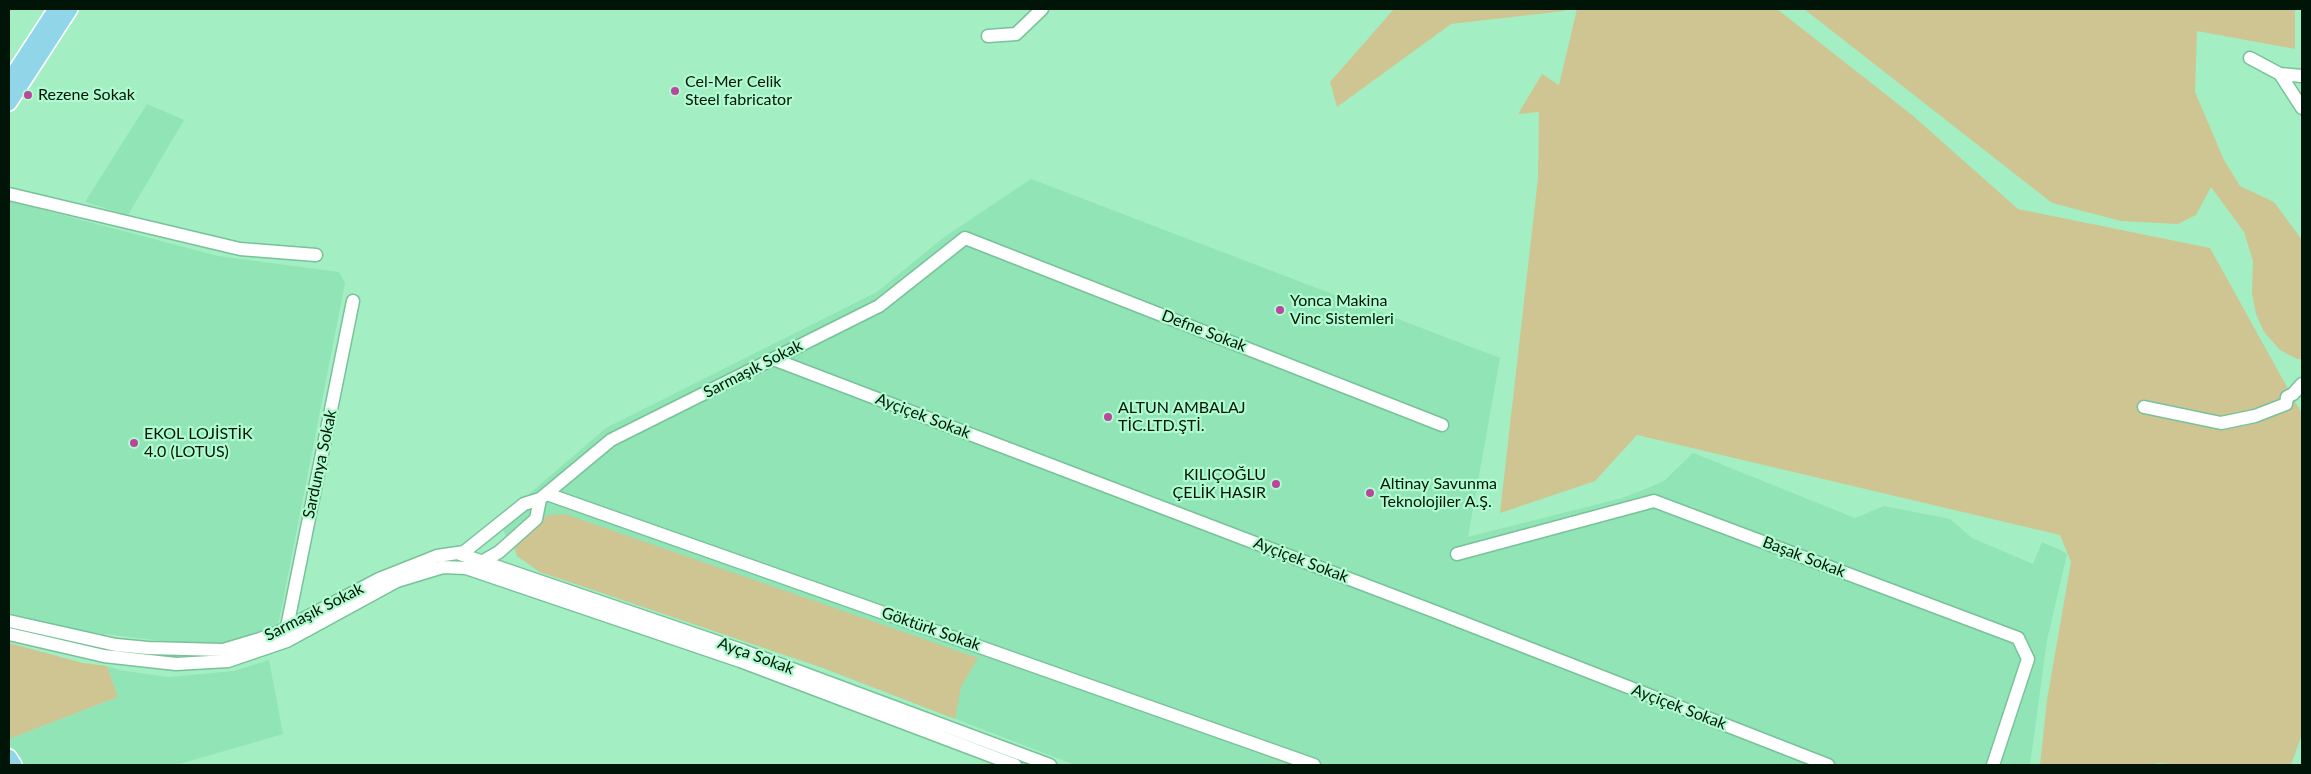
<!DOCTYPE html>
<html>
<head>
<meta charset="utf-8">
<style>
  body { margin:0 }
  #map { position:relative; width:2311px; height:774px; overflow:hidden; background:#a3eec3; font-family:Lato,sans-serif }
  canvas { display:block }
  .frame { position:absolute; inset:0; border:10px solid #001507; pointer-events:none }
</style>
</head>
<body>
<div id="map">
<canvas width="2311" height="774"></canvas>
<div class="frame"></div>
</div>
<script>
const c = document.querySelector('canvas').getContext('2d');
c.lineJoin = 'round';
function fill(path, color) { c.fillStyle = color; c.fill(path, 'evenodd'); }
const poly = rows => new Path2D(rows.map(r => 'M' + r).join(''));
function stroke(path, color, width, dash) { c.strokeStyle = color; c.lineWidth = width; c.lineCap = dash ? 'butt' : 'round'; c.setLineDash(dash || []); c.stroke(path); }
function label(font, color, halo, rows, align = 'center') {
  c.font = font + ' Lato,sans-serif'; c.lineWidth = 4.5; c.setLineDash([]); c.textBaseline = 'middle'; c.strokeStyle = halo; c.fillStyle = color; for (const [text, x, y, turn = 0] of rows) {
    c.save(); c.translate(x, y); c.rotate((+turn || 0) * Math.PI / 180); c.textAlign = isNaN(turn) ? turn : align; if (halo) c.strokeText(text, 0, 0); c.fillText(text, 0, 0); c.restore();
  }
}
fill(poly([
  [147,104,184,120,128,215,85,202],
  [1031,179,1500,358,1468,537,1622,498,1648,488,1664,481,1693,453,1855,518,1884,506,1950,519,1972,538,2033,564,2042,542,2060,550,2067,554,2047,640,2030,765,1075,765,823,668,540,572,517,556,513,544,506,536,499,520,606,428,877,292,943,238],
  [9,201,218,256,339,272,345,283,277,631,219,644,172,642,87,632,9,613],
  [269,660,283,734,176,765,22,765,9,744,9,739,118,697,107,666,119,670,168,677,234,671]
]), '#90e4b5');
fill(poly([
  [1394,9,1567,9,1564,11,1451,24,1337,107,1330,82],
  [1577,9,1777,9,1912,115,2018,209,2210,248,2302,414,2302,734,2291,765,2180,765,2159,763,2149,765,2040,765,2047,700,2071,562,2060,535,1637,435,1595,481,1500,513,1538,178,1539,112,1518,114,1542,74,1559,85],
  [1804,9,2295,9,2295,49,2197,31,2195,92,2224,160,2240,186,2274,202,2302,240,2302,359,2297,359,2280,350,2264,332,2256,314,2252,293,2253,261,2244,232,2211,187,2196,215,2178,224,2121,221,2052,203],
  [565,514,978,658,961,687,955,719,823,668,540,572,517,556,513,544,548,515],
  [9,643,83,663,107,666,118,697,9,739]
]), '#cfc592');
const minor = poly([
  [988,36,1016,34,1042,9],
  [2250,58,2280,74,2302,76],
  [2280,74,2302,108],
  [9,194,240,249,316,255],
  [773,359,1436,612,1828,765],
  [2144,407,2221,423,2255,416,2286,404,2287,397,2293,394,2302,384],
  [547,494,1314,765],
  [460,554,744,651,1050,765],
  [1457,554,1654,501,2018,638,2028,659,1993,765],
  [478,564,499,552,536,519,540,499],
  [9,621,116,645,148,648,223,650,260,639,279,632,379,579,437,556,464,552,524,504,540,499,611,440,879,306,965,238,1442,425],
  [287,627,353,301],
  [9,634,104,656,176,664,228,661,287,641,397,581,443,567,466,568,740,661,1015,765]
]);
const major = poly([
  [9,81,56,9],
  [9,103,70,9],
  [9,757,14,765]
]);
stroke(minor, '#78c299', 15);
stroke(major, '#fff', 18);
stroke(minor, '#fff', 12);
stroke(major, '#90d6e8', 15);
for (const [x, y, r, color] of [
  [675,91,5,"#bb469e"],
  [28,95,5,"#bb469e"],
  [1280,310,5,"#bb469e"],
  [1108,417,5,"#bb469e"],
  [134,443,5,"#bb469e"],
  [1276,484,5,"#bb469e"],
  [1370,493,5,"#bb469e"]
]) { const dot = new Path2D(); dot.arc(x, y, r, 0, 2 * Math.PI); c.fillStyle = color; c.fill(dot); stroke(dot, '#b0fcd0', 2); }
label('16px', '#001507', '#b0fcd0', [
  ["Cel-Mer Celik",685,82],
  ["Steel fabricator",685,100],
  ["Rezene Sokak",38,95],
  ["Yonca Makina",1290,301],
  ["Vinc Sistemleri",1290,319],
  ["ALTUN AMBALAJ",1118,408],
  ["TİC.LTD.ŞTİ.",1118,426],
  ["EKOL LOJİSTİK",144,434],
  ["4.0 (LOTUS)",144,452],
  ["KILIÇOĞLU",1266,475,"right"],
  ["ÇELİK HASIR",1266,493,"right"],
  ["Altinay Savunma",1380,484],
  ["Teknolojiler A.Ş.",1380,502]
], 'left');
label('16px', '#001507', '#b0fcd0', [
  ["Defne Sokak",1204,331,21],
  ["Sarmaşık Sokak",753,369,-27],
  ["Ayçiçek Sokak",923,416,21],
  ["Sardunya Sokak",320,464,-78],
  ["Başak Sokak",1804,557,21],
  ["Ayçiçek Sokak",1301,560,21],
  ["Sarmaşık Sokak",314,612,-27],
  ["Göktürk Sokak",931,629,19],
  ["Ayça Sokak",756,656,20],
  ["Ayçiçek Sokak",1679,707,21]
]);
</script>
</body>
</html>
